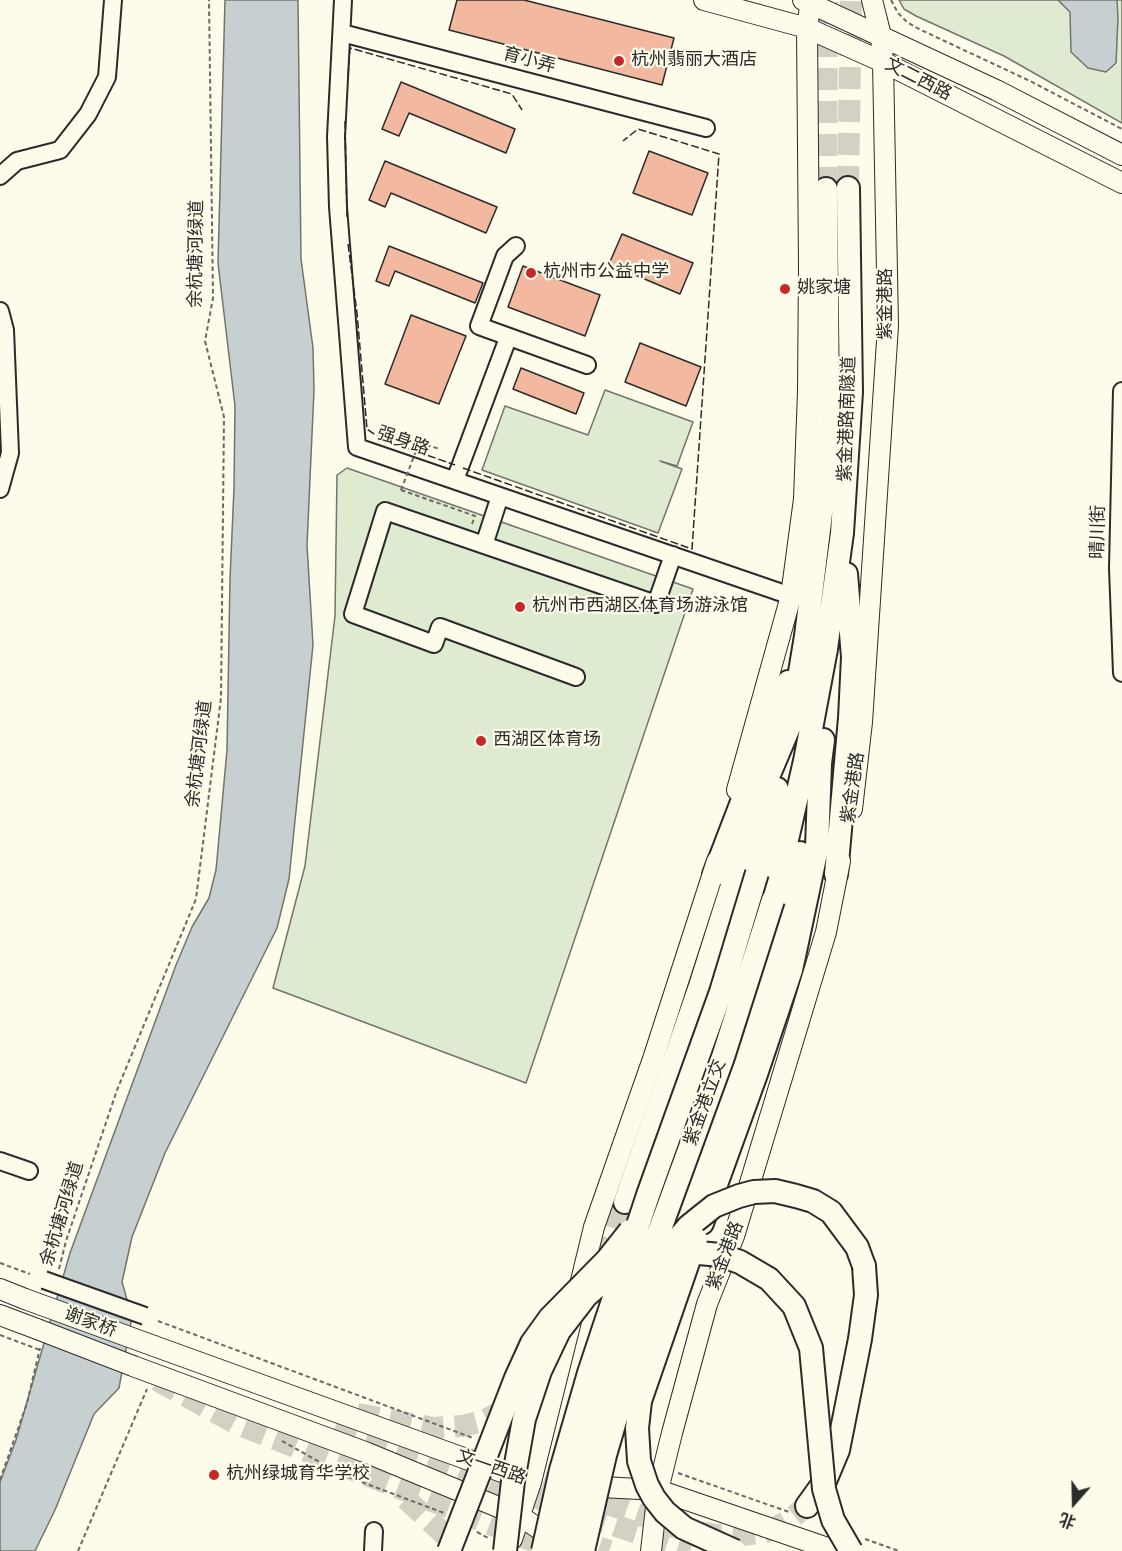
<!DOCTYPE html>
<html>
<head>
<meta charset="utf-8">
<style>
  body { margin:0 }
  #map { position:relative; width:1122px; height:1551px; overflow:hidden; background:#fdfbea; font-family:Jost,"Noto Sans SC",sans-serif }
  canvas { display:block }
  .north { position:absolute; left:1044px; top:1473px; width:60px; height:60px; -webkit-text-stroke:4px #fdfbea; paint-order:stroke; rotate:200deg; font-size:16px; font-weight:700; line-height:24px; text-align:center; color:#2b2b2b }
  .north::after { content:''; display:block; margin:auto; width:21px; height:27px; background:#2b2b2b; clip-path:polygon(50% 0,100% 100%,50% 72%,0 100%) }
</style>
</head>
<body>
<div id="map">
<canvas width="1122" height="1551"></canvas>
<div class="north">北</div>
</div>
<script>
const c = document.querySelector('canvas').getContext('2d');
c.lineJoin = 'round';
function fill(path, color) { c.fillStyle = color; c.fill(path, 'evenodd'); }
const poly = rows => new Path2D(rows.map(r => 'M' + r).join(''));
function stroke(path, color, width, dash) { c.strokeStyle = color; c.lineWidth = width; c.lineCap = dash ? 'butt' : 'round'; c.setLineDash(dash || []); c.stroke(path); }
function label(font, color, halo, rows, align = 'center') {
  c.font = font + ' Jost,"Noto Sans SC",sans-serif'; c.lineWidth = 4.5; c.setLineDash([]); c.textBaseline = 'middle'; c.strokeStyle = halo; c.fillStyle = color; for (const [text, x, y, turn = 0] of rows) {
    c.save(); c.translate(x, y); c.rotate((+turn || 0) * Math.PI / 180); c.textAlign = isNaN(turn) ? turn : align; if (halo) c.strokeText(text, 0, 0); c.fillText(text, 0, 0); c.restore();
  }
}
const green = poly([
  [899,0,1122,0,1122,123,1004,56,916,16,904,9,899,0],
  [605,390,693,422,677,466,660,461,682,469,658,533,482,470,505,406,588,435,605,390],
  [347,468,693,589,526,1083,273,988,305,866,335,616,337,475,347,468]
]);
fill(green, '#deebd1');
stroke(green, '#74746e', 1.5);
const water = poly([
  [225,0,298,0,301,259,313,348,314,390,307,545,313,645,289,879,277,928,165,1153,132,1237,122,1282,132,1317,119,1388,94,1414,55,1510,35,1551,0,1551,0,1482,16,1440,70,1253,176,965,192,927,209,898,216,870,227,750,230,579,234,488,235,406,218,263,225,0],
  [1058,0,1117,0,1118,18,1116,63,1106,72,1088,68,1071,52,1070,12,1058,0]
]);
fill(water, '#c7d0d0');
stroke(water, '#74746e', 1.5);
const building = poly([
  [457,0,524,0,674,38,662,85,449,30,457,0],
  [401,82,515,129,506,153,409,113,399,136,382,129,401,82],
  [649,151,708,173,692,215,633,193,649,151],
  [385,161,497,207,486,233,391,193,385,207,369,200,385,161],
  [622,234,693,263,680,294,609,264,622,234],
  [389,246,483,283,475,303,395,271,389,286,376,281,389,246],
  [523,266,600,295,585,336,508,307,523,266],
  [411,315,466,336,439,404,385,384,411,315],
  [640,343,701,367,686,406,625,382,640,343],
  [521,368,584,393,576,414,513,389,521,368]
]);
fill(building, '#f2b8a0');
stroke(building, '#2b2b2b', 1.5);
stroke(poly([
  [848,188,851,0],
  [826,189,827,0],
  [604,1260,625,1202],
  [157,1380,235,1423,558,1551],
  [357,1414,434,1428,463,1426,483,1421,513,1405],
  [337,1422,561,1507,690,1551],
  [512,1471,678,1528,716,1535,742,1535,766,1532,786,1522,807,1506],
  [406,1499,447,1537,454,1551],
  [568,1536,609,1551]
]), '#d3d1c4', 22, [22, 11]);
const minor = poly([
  [343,0,336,137,338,207,357,447,791,596],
  [342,33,706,128],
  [0,176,17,161,60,150,88,114,107,77,113,0],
  [516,246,505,256,479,326,587,365],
  [0,311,5,330,10,453,0,489],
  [1122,391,1118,568,1122,673],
  [455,480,508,338],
  [484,545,500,496],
  [576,677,440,627,434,644,353,614,385,511,656,604,673,555],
  [0,1161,29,1171],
  [373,1551,374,1531]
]);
const major = poly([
  [704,0,807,28,883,62,1122,183],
  [803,0,996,90,1122,155],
  [737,790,791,596,804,499,808,391,809,267,807,28,811,0],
  [852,809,862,722,888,326,883,62,881,36,872,0],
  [0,1289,25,1299],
  [578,1293,594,1227,653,1059,717,861],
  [0,1315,37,1329],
  [154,1346,527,1481],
  [133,1366,365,1452,520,1516,557,1541],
  [583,1486,658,1490,836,1551],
  [512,1539,531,1482,571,1321],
  [651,1551,658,1490,672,1433,707,1304,734,1236,826,932,840,861]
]);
const highway = poly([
  [757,873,777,789],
  [836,874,850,718,853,657,846,574],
  [714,875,788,682],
  [773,900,805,761,826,649,842,533,851,392,848,188],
  [625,1202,700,986,762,791,792,720,806,636,824,489,828,408,826,189],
  [702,1223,756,1074,791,970,817,848,820,763,823,740],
  [677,1240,741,1063,770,974,786,918,800,853],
  [807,1506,825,1481,838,1450,860,1339,866,1295,864,1266]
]);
stroke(minor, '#2b2b2b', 20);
stroke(major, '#2b2b2b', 22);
stroke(highway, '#2b2b2b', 26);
stroke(poly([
  [891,0,898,13,907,22,919,29,1030,81,1122,129],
  [419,443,440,449],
  [401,490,475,516,472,524],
  [0,1263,30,1274],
  [59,1269,66,1241,117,1090,196,899,221,698,224,417,205,341,213,298,209,0],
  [158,1321,473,1438],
  [0,1335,40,1350],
  [282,1441,343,1475,444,1513],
  [678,1473,789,1512],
  [0,1480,27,1403,40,1348],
  [477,1532,488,1538],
  [865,1539,899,1551],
  [78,1551,147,1389]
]), '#6a6964', 2, [4.5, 3]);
stroke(minor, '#fdfbea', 16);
stroke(major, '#fdfbea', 20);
stroke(highway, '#fdfbea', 22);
const minorBridge = poly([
  [44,1280,145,1316]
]);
const majorBridge = poly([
  [25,1299,154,1346],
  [37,1329,133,1366]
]);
const highwayBridge = poly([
  [696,1239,640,1401,637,1428,639,1461,647,1485,654,1498,665,1512,684,1528,735,1551],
  [449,1551,516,1378,532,1343,550,1318,607,1260,630,1231],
  [505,1551,513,1481,524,1419,540,1371,559,1331,586,1296,603,1281,625,1267,654,1255,689,1252,720,1255,740,1262,769,1279,794,1306,811,1348,824,1489,833,1520,851,1551],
  [543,1551,561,1470,589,1373,648,1195,721,992,757,873],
  [564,1551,592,1434,636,1295,723,1057,773,900],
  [583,1551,605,1455,622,1397,662,1274,677,1240,689,1226,714,1206,739,1196,754,1192,775,1191,796,1196,813,1201,831,1212,857,1247,864,1266]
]);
stroke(minorBridge, '#2b2b2b', 20, []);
stroke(majorBridge, '#2b2b2b', 22, []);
stroke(highwayBridge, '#2b2b2b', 26, []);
stroke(poly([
  [401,490,419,443]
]), '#6a6964', 2, [4.5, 3]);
stroke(minorBridge, '#fdfbea', 16);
stroke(majorBridge, '#fdfbea', 20);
stroke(highwayBridge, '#fdfbea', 22);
stroke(poly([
  [348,76,350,48,512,94,522,110],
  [345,121,347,217],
  [348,244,357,313,367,429,381,439,455,465],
  [463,468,692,549,719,154,638,129,623,141]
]), '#2b2b2b', 1.5, [8, 3]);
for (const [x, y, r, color] of [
  [619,61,6,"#c62828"],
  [531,273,6,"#c62828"],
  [785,289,6,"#c62828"],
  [520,607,6,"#c62828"],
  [481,741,6,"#c62828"],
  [214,1475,6,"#c62828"]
]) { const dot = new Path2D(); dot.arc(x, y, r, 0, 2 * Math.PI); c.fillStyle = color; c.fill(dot); stroke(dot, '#fdfbea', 2); }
label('18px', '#2b2b2b', '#fdfbea', [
  ["育小弄",529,61,15],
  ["文二西路",918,80,27],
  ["余杭塘河绿道",197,254,-89],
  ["紫金港路",887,304,-90],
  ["紫金港路南隧道",848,419,-88],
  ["强身路",403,442,19],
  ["晴川街",1099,532,-89],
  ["余杭塘河绿道",200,754,-83],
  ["紫金港路",854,788,-82],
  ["紫金港立交",706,1103,-70],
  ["余杭塘河绿道",63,1214,-73],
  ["紫金港路",726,1256,-69],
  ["谢家桥",90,1323,20],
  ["文一西路",491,1468,19]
]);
label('18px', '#2b2b2b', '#fdfbea', [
  ["杭州翡丽大酒店",631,61],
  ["杭州市公益中学",543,273],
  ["姚家塘",797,289],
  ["杭州市西湖区体育场游泳馆",532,607],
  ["西湖区体育场",493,741],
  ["杭州绿城育华学校",226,1475]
], 'left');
</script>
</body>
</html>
